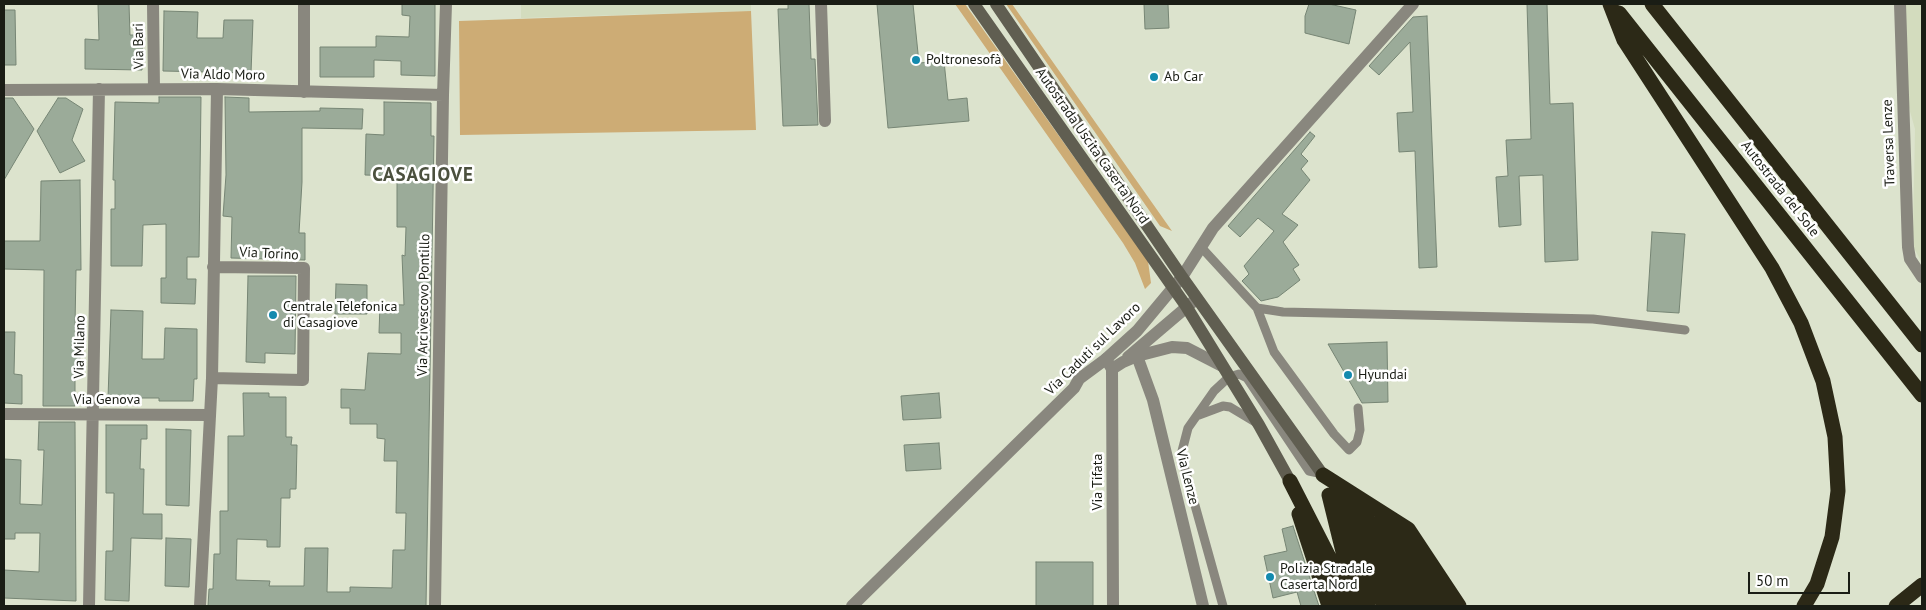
<!DOCTYPE html>
<html>
<head>
<meta charset="utf-8">
<style>
  body { margin:0 }
  #map { position:relative; width:1926px; height:610px; overflow:hidden; background:#dce3cd; font-family:"PT Sans",sans-serif }
  canvas { display:block }
  .frame { position:absolute; inset:0; border:5px solid #1a1d15; pointer-events:none }
  .scale { position:absolute; left:1748px; top:572px; width:102px; height:22px; box-sizing:border-box; border:2px solid #1a1d15; border-top:0; padding-left:6px; font-size:15px; line-height:18px; white-space:nowrap; color:#1a1d15; -webkit-text-stroke:4px #fff; paint-order:stroke }
</style>
</head>
<body>
<div id="map">
<canvas width="1926" height="610"></canvas>
<div class="frame"></div>
<div class="scale">50 m</div>
</div>
<script>
const c = document.querySelector('canvas').getContext('2d');
c.lineJoin = 'round';
function fill(path, color) { c.fillStyle = color; c.fill(path, 'evenodd'); }
const poly = rows => new Path2D(rows.map(r => 'M' + r).join(''));
function stroke(path, color, width, dash) { c.strokeStyle = color; c.lineWidth = width; c.lineCap = dash ? 'butt' : 'round'; c.setLineDash(dash || []); c.stroke(path); }
function label(font, color, halo, rows, align = 'center') {
  c.font = font + ' "PT Sans",sans-serif'; c.lineWidth = 5; c.setLineDash([]); c.textBaseline = 'middle'; c.strokeStyle = halo; c.fillStyle = color; for (const [text, x, y, turn = 0] of rows) {
    c.save(); c.translate(x, y); c.rotate((+turn || 0) * Math.PI / 180); c.textAlign = isNaN(turn) ? turn : align; if (halo) c.strokeText(text, 0, 0); c.fillText(text, 0, 0); c.restore();
  }
}
fill(poly([
  [521,4,751,4,751,11,521,18],
  [1905,4,1922,4,1922,263,1914,248,1913,232,1915,129,1907,101]
]), '#d3dcbe');
fill(poly([
  [955,4,965,4,1148,261,1151,283,1145,289,1135,263,1123,243],
  [1006,4,1012,4,1172,231,1160,226],
  [751,11,756,130,460,135,459,21]
]), '#cdac75');
const building = poly([
  [98,4,129,4,130,35,143,35,142,70,85,69,85,39,99,40,98,4],
  [402,4,435,4,435,76,401,75,401,61,374,60,374,77,320,77,320,47,376,47,376,36,409,37,410,16,402,15,402,4],
  [788,4,809,4,811,59,815,59,818,125,783,126,778,9,788,9,788,4],
  [877,4,913,4,919,63,944,61,948,100,967,98,969,121,888,128,877,4],
  [1144,4,1168,4,1169,28,1145,29,1144,4],
  [1309,4,1329,4,1356,10,1349,44,1305,33,1305,16,1309,4],
  [1527,4,1547,4,1550,104,1573,103,1578,260,1545,262,1543,175,1519,176,1521,225,1499,227,1496,177,1508,176,1506,140,1531,139,1527,4],
  [4,10,15,10,16,65,4,65,4,10],
  [164,11,198,12,197,38,223,38,224,20,253,20,251,73,163,71,164,11],
  [1427,16,1437,267,1419,268,1415,151,1399,152,1397,113,1413,112,1410,42,1379,75,1369,66,1413,17,1427,16],
  [159,97,201,97,199,257,187,257,187,279,196,279,195,304,161,303,161,278,166,278,166,224,143,225,142,266,111,266,111,209,115,209,115,180,113,180,115,102,159,103,159,97],
  [225,97,249,98,249,112,320,111,320,108,363,109,362,129,302,128,302,182,299,233,305,233,305,260,231,258,232,217,223,216,226,175,225,97],
  [4,98,13,98,34,129,4,180,4,98],
  [58,98,66,98,83,109,72,140,85,161,60,173,37,131,58,98],
  [384,102,431,103,431,136,434,136,426,606,208,606,209,589,213,589,214,554,220,554,220,511,228,511,228,436,244,436,243,393,269,393,269,397,286,397,286,437,292,437,291,445,297,445,296,489,290,489,290,498,281,498,280,547,267,547,267,540,237,539,236,580,270,581,269,586,304,586,305,548,328,548,327,592,350,592,350,587,392,588,393,550,405,550,406,513,396,513,397,461,384,461,385,439,377,438,377,424,350,424,350,408,341,408,341,389,365,390,368,353,401,354,401,333,379,333,380,304,404,305,402,255,405,256,406,227,397,227,397,176,365,175,366,134,384,135,384,102],
  [1310,132,1315,136,1301,154,1308,161,1301,169,1310,180,1282,214,1298,225,1283,242,1299,265,1293,269,1300,280,1278,297,1261,301,1242,281,1249,274,1244,266,1274,231,1258,218,1240,237,1228,226,1310,132],
  [80,180,81,270,76,270,75,326,80,326,80,366,75,366,75,406,43,406,44,270,4,269,4,241,40,241,41,181,80,180],
  [1652,232,1685,234,1679,313,1647,311,1652,232],
  [248,276,296,276,295,354,265,353,265,363,246,362,248,276],
  [336,284,367,285,367,314,335,314,336,284],
  [111,310,143,311,142,359,164,359,165,328,197,329,197,379,194,379,193,401,159,401,159,398,108,398,111,310],
  [4,332,15,332,14,374,22,375,22,404,4,403,4,332],
  [1387,342,1388,402,1362,403,1328,344,1387,342],
  [939,393,941,418,903,420,901,396,939,393],
  [39,422,75,422,76,601,4,598,4,570,39,572,40,533,15,533,15,539,4,539,4,459,21,460,20,504,42,505,44,450,38,450,39,422],
  [106,425,147,425,147,439,141,439,140,469,144,469,143,514,162,514,162,539,131,538,129,601,105,600,106,551,113,551,114,493,106,493,106,425],
  [166,429,191,430,189,506,166,505,166,429],
  [939,443,941,469,906,471,904,445,939,443],
  [1293,526,1316,597,1319,606,1301,606,1297,592,1273,598,1264,556,1287,551,1282,529,1293,526],
  [166,538,191,539,189,587,165,586,166,538],
  [1036,562,1093,562,1093,606,1036,606,1036,562]
]);
fill(building, '#9bab99');
stroke(building, '#768574', 1);
stroke(poly([
  [1201,247,1257,308,1283,312,1593,319,1685,330],
  [1257,308,1274,352,1334,434,1349,450,1357,442,1360,430,1358,408],
  [1199,415,1223,406,1230,407,1255,422],
  [1223,606,1181,455,1188,428,1214,391,1229,377,1239,374,1247,378,1309,471,1323,474]
]), '#89877e', 9);
stroke(poly([
  [153,4,154,89],
  [304,4,304,92],
  [821,4,825,121],
  [1900,4,1908,247,1910,259,1922,277],
  [4,90,217,89,443,95],
  [1182,277,1213,228,1413,4],
  [1137,356,1153,400,1203,606],
  [212,378,303,380,304,268,213,267],
  [4,414,210,415],
  [89,606,99,89],
  [200,606,212,378,217,89],
  [435,606,443,95,446,4],
  [852,606,1074,388,1079,379,1106,359]
]), '#89877e', 12);
stroke(poly([
  [1128,357,1195,300],
  [1112,369,1123,362,1137,356,1172,347,1187,348,1222,366],
  [1113,606,1112,369,1106,359,1137,331,1182,277]
]), '#89877e', 12);
stroke(poly([
  [974,4,1186,306,1259,425,1290,481],
  [996,4,1182,277,1323,475]
]), '#605e51', 12);
stroke(poly([
  [1610,4,1624,40,1772,268,1801,323,1823,381,1835,437,1838,491,1832,537,1817,584,1804,606],
  [1652,4,1922,345],
  [1619,13,1922,395],
  [1323,475,1408,529,1459,606],
  [1290,481,1354,606],
  [1340,492,1386,539,1412,581,1432,606],
  [1334,493,1400,606],
  [1329,495,1345,560,1368,606],
  [1299,514,1329,606],
  [1357,520,1415,606],
  [1381,521,1397,534,1444,606],
  [1345,530,1355,556,1385,606],
  [1318,555,1325,575,1343,606],
  [1896,606,1922,585]
]), '#2c2917', 15);
for (const [x, y, r, color] of [
  [916,60,5,"#138aae"],
  [1154,77,5,"#138aae"],
  [273,315,5,"#138aae"],
  [1348,375,5,"#138aae"],
  [1270,577,5,"#138aae"]
]) { const dot = new Path2D(); dot.arc(x, y, r, 0, 2 * Math.PI); c.fillStyle = color; c.fill(dot); stroke(dot, '#fff', 2); }
label('14px', '#1a1d15', '#fff', [
  ["Via Bari",139,46,-91],
  ["Via Aldo Moro",223,75,1],
  ["Traversa Lenze",1889,143,-92],
  ["Autostrada Uscita Caserta Nord",1092,146,55],
  ["Autostrada del Sole",1780,189,52],
  ["Via Torino",269,254,3],
  ["Via Arcivescovo Pontillo",424,305,-89],
  ["Via Milano",80,347,-89],
  ["Via Caduti sul Lavoro",1093,349,-44],
  ["Via Genova",107,400],
  ["Via Lenze",1187,477,76],
  ["Via Tifata",1098,482,-90]
]);
label('14px', '#1a1d15', '#fff', [
  ["Poltronesofà",926,60],
  ["Ab Car",1164,77],
  ["Centrale Telefonica",283,307],
  ["di Casagiove",283,323],
  ["Hyundai",1358,375],
  ["Polizia Stradale",1280,569],
  ["Caserta Nord",1280,585]
], 'left');
c.letterSpacing = '1px';
label('bold 19px', '#4b503e', '#fff', [
  ["CASAGIOVE",423,176]
]);
c.letterSpacing = '0px';
</script>
</body>
</html>
